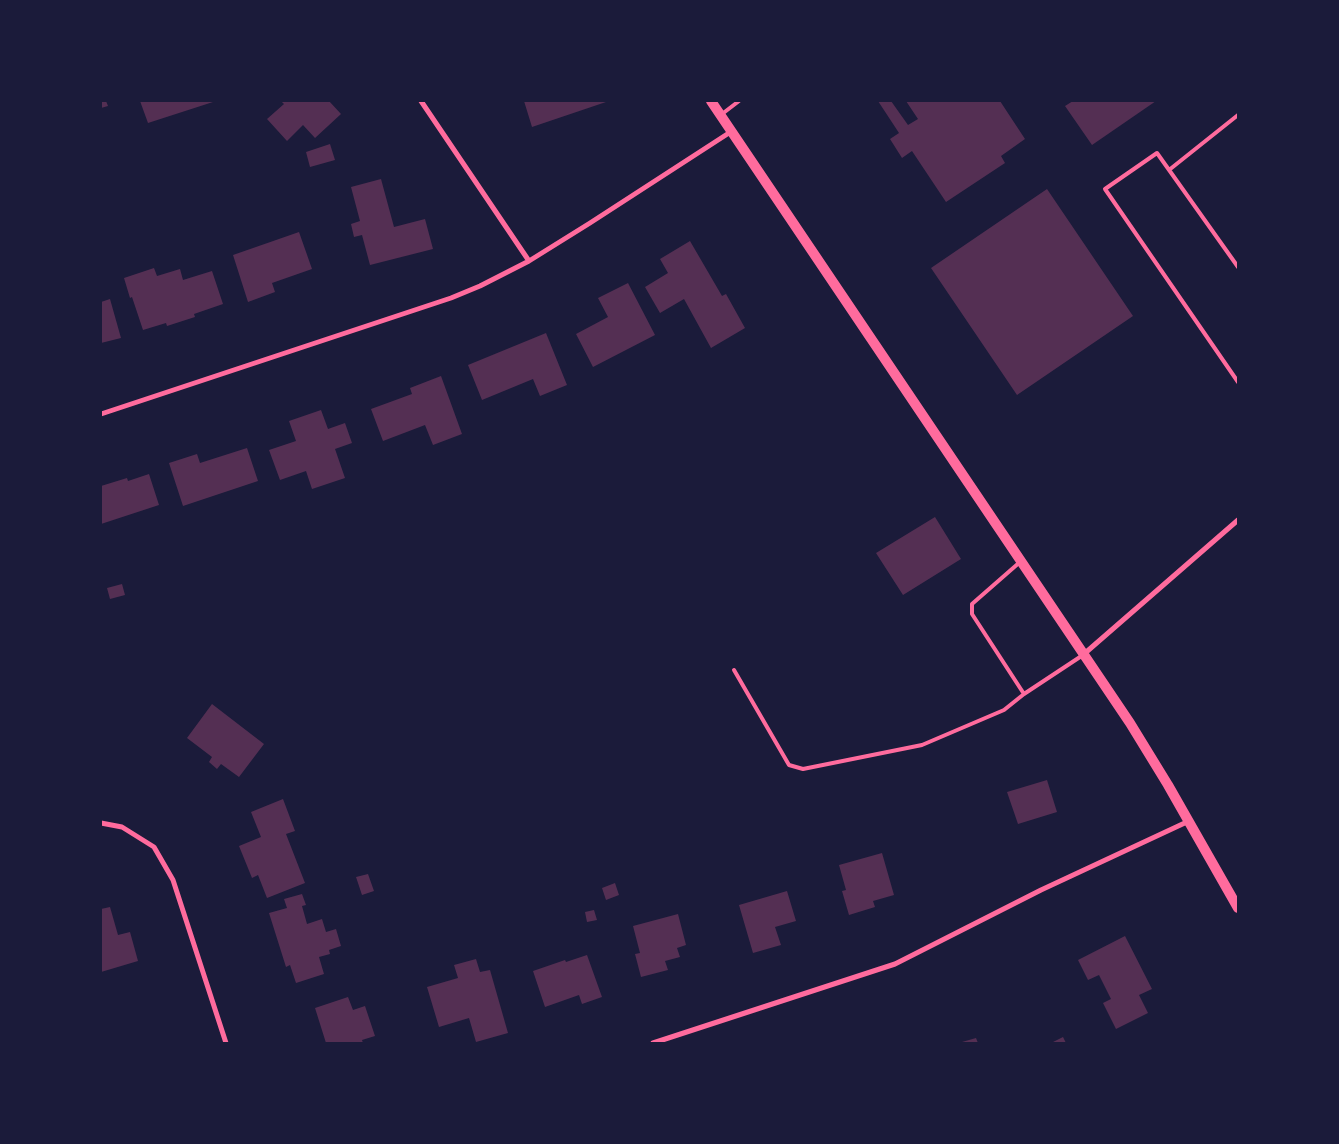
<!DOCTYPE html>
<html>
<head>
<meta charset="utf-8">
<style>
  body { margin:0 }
  #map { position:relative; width:1339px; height:1144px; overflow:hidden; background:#1b1b3a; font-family:"DejaVu Sans",sans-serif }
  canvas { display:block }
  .frame { position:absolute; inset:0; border:102px solid #1b1b3a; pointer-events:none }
</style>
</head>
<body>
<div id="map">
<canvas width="1339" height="1144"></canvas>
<div class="frame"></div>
</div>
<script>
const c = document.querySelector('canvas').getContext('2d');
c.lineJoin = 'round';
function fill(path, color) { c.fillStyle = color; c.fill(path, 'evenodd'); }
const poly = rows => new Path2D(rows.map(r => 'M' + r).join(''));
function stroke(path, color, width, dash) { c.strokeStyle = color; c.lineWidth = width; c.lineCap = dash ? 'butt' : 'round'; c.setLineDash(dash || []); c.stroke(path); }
fill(poly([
  [101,101,106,101,108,106,101,108],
  [140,101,213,101,213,102,148,123],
  [281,101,329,101,341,114,315,138,303,125,287,141,267,119,284,104],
  [524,101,605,101,606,102,532,127],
  [878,101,891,101,908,125,918,119,906,101,1000,101,1025,139,1001,156,1005,163,946,202,912,151,902,158,890,139,899,133],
  [1073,101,1156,101,1092,145,1065,106],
  [330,144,335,160,310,167,306,152],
  [381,179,394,227,425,219,433,249,370,265,362,235,354,237,351,224,360,221,351,187],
  [1047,189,1133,316,1017,395,931,268],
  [299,232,312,269,272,283,275,292,248,302,233,255],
  [690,241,722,296,726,294,745,328,711,348,684,299,660,313,645,287,668,273,660,259],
  [154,268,157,276,180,269,183,280,212,271,223,304,194,314,195,317,167,326,166,323,143,330,132,297,130,298,124,278],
  [628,283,655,335,593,367,576,334,608,317,598,298],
  [110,299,121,338,101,343,101,302],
  [546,333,567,385,540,396,533,379,482,400,468,365],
  [441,376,462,434,433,445,425,425,383,441,371,409,412,394,410,388],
  [321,410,328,429,345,423,352,443,335,449,345,478,312,489,306,471,280,480,269,450,296,441,289,421],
  [247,448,258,481,183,506,169,463,197,454,200,463],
  [149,474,159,505,101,524,101,486,127,478,128,481],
  [935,517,961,559,903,595,876,553],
  [122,584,125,595,110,599,107,588],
  [212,704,264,744,239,777,221,764,217,769,209,762,212,757,187,738],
  [1047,780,1057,812,1018,824,1007,792],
  [283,799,295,831,286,834,305,883,267,898,258,875,252,878,239,846,261,837,251,812],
  [882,853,894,895,873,901,875,907,849,915,842,891,846,890,839,865],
  [368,874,374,891,362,895,356,877],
  [615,883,619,895,606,900,602,888],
  [787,891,796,921,775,927,781,945,753,953,739,905],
  [302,894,306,905,302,906,307,924,322,919,326,932,336,929,341,946,329,950,330,954,319,957,324,974,296,983,290,965,286,967,269,913,287,908,284,899],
  [110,907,118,935,130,932,138,961,101,972,101,909],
  [594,910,597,920,587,922,585,912],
  [678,914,686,945,677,948,680,957,665,961,668,970,641,977,635,954,640,953,633,926],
  [1125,936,1152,989,1139,995,1148,1013,1116,1029,1103,1003,1111,999,1099,975,1088,980,1078,960],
  [587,955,602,997,582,1004,579,995,545,1007,533,971,565,960,566,962],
  [476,959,480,972,490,970,508,1033,476,1042,469,1018,439,1027,427,987,458,978,454,965],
  [348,997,353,1010,365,1006,375,1036,362,1040,363,1043,326,1043,315,1008],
  [1063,1037,1066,1043,1051,1043],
  [976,1038,978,1043,963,1043,962,1042]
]), '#542f53');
stroke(poly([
  [722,114,739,101],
  [1169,170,1238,115],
  [1238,267,1157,153,1105,189,1238,382],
  [1020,562,972,604,972,614,1024,694],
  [734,670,789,765,803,769,922,745,1004,710,1024,694,1083,655]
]), '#ff6b9d', 4);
stroke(poly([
  [421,101,529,261],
  [101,414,451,298,480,286,529,261,590,223,732,131],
  [1084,654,1238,520],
  [101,823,122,827,154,847,173,880,226,1043],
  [653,1043,895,964,1041,890,1189,821]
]), '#ff6b9d', 5);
stroke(poly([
  [711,101,1130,723,1168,785,1238,908]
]), '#ff6b9d', 10);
</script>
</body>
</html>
